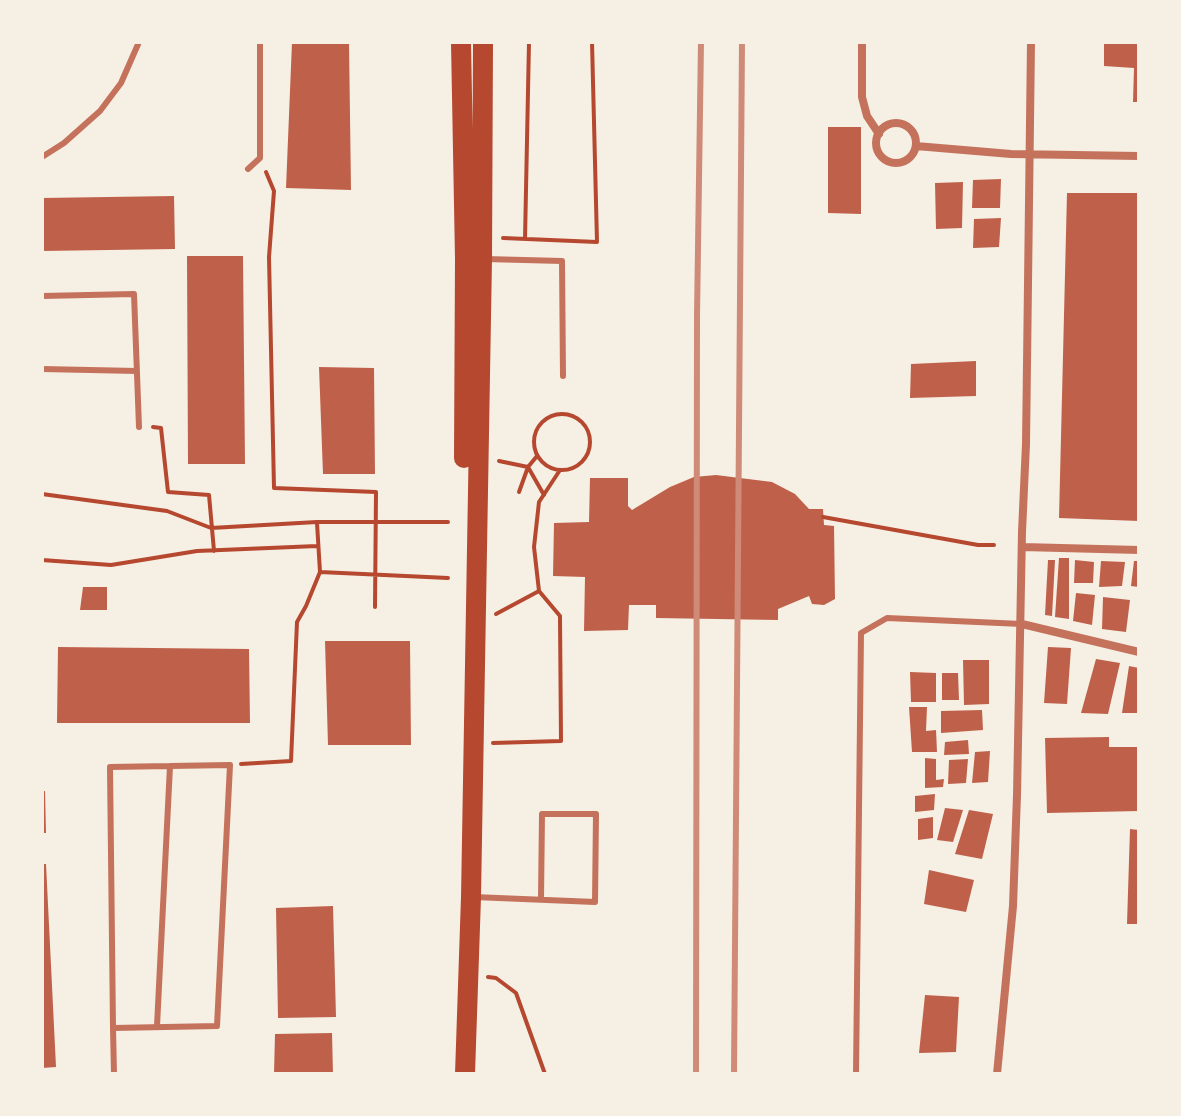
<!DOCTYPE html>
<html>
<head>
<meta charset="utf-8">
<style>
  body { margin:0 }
  #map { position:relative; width:1181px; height:1116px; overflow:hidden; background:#f6efe4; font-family:"Public Sans",sans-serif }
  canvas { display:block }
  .frame { position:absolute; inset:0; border:44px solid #f6efe4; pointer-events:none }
</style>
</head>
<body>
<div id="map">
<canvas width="1181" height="1116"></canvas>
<div class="frame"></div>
</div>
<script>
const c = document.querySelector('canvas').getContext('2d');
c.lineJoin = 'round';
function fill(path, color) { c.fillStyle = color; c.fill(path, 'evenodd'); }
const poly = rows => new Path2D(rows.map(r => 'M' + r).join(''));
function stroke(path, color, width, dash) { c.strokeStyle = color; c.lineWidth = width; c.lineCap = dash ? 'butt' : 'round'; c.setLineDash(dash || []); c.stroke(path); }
fill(poly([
  [292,42,349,42,351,190,286,188],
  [1104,42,1139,42,1139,102,1133,102,1134,68,1104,66],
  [828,127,861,127,861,214,828,213],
  [1001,179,1000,208,972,208,973,180],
  [963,182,962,228,936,229,935,183],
  [1067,193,1139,193,1139,521,1059,518],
  [174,196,175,249,42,251,42,198],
  [1001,218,999,247,973,248,974,219],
  [187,256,243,256,245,464,188,464],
  [976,361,976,396,910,398,911,364],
  [319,367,374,368,375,474,323,474],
  [716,475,772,482,795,494,809,509,823,509,824,525,834,526,835,599,824,605,812,604,809,596,778,609,778,620,656,618,656,605,629,605,628,630,584,631,585,577,553,576,554,523,589,522,590,478,628,478,628,506,632,510,670,487,694,477],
  [1059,558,1069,558,1069,619,1055,617],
  [1048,560,1055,560,1052,616,1045,615],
  [1075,560,1094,562,1093,583,1074,583],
  [1101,561,1125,562,1122,586,1099,587],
  [1134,561,1139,561,1139,587,1131,586],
  [83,587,107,587,107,610,80,610],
  [1076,593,1095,595,1092,625,1073,621],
  [1103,597,1130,600,1126,632,1102,629],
  [325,641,410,641,411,745,328,745],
  [58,647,249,649,250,723,57,723],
  [1048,647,1071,648,1067,704,1044,703],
  [1096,659,1120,663,1108,714,1081,713],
  [963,660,989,660,989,704,964,705],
  [1129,666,1139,668,1139,713,1122,713],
  [910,672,936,673,936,702,911,702],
  [942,673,958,673,959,700,942,700],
  [909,707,927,707,926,731,936,730,937,752,912,752],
  [982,710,983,730,941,733,941,711],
  [1109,737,1109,747,1139,747,1139,811,1047,813,1045,738],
  [968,740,969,754,944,755,945,742],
  [990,751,988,782,972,783,975,752],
  [925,758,936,759,936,780,944,779,943,787,925,788],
  [968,759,966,783,948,784,949,760],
  [42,791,45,791,46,833,42,833],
  [935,794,934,810,915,812,915,796],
  [945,808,963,810,953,842,937,840],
  [969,810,993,814,982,859,955,854],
  [933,817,933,838,918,840,918,819],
  [1130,829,1139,830,1139,924,1127,924],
  [42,864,46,864,56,1067,42,1068],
  [929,870,974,880,966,912,924,904],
  [333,906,336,1017,278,1018,276,908],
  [925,995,959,997,956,1052,919,1053],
  [332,1033,333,1074,274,1074,275,1034]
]), '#bf614a');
stroke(poly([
  [266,172,274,191,269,257,274,488,376,492,375,607],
  [503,238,597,242,592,42],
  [525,239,529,42],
  '534 442a28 28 0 1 1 56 0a28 28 0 1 1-56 0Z',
  [153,427,161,428,168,492,209,495,214,551],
  [499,461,528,467,544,495],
  [519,492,528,467,537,456],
  [42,494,167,511,211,528,317,522,448,522],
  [823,517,978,545,994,545],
  [317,523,320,572,448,578],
  [42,560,111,565,197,551,317,546],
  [496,614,539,591],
  [493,743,561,741,560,616,539,591,534,547,539,502,560,470],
  [241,764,291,761,297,622,306,606,320,572],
  [488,977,496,978,516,993,545,1074]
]), '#b5482f', 4);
stroke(poly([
  [42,157,64,143,100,111,121,83,139,42],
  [248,169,260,158,260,42],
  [485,259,562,261,563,376],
  [42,296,134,294,139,427],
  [42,369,137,371],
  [474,897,595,902,596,814,542,814,541,899],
  [157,1026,170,766],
  [113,1028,217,1026,230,765,110,767,113,1028,114,1074],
  [856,1074,861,633,887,618,1022,624]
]), '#c5725c', 6);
stroke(poly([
  [862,42,862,97,867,116,879,134],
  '876 143a20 20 0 1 1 40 0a20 20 0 1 1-40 0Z',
  [916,146,1011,154,1139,156],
  [1022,547,1139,550],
  [1022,624,1139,652],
  [997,1074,1013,906,1017,795,1022,532,1026,444,1031,42]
]), '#c5725c', 8);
stroke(poly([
  [461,42,465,259,464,458],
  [465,1074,471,897,482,259,483,42]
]), '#b5482f', 20);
stroke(poly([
  [696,1074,697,316,701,42],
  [734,1074,742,42]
]), '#cf8b77', 6);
</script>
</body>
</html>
